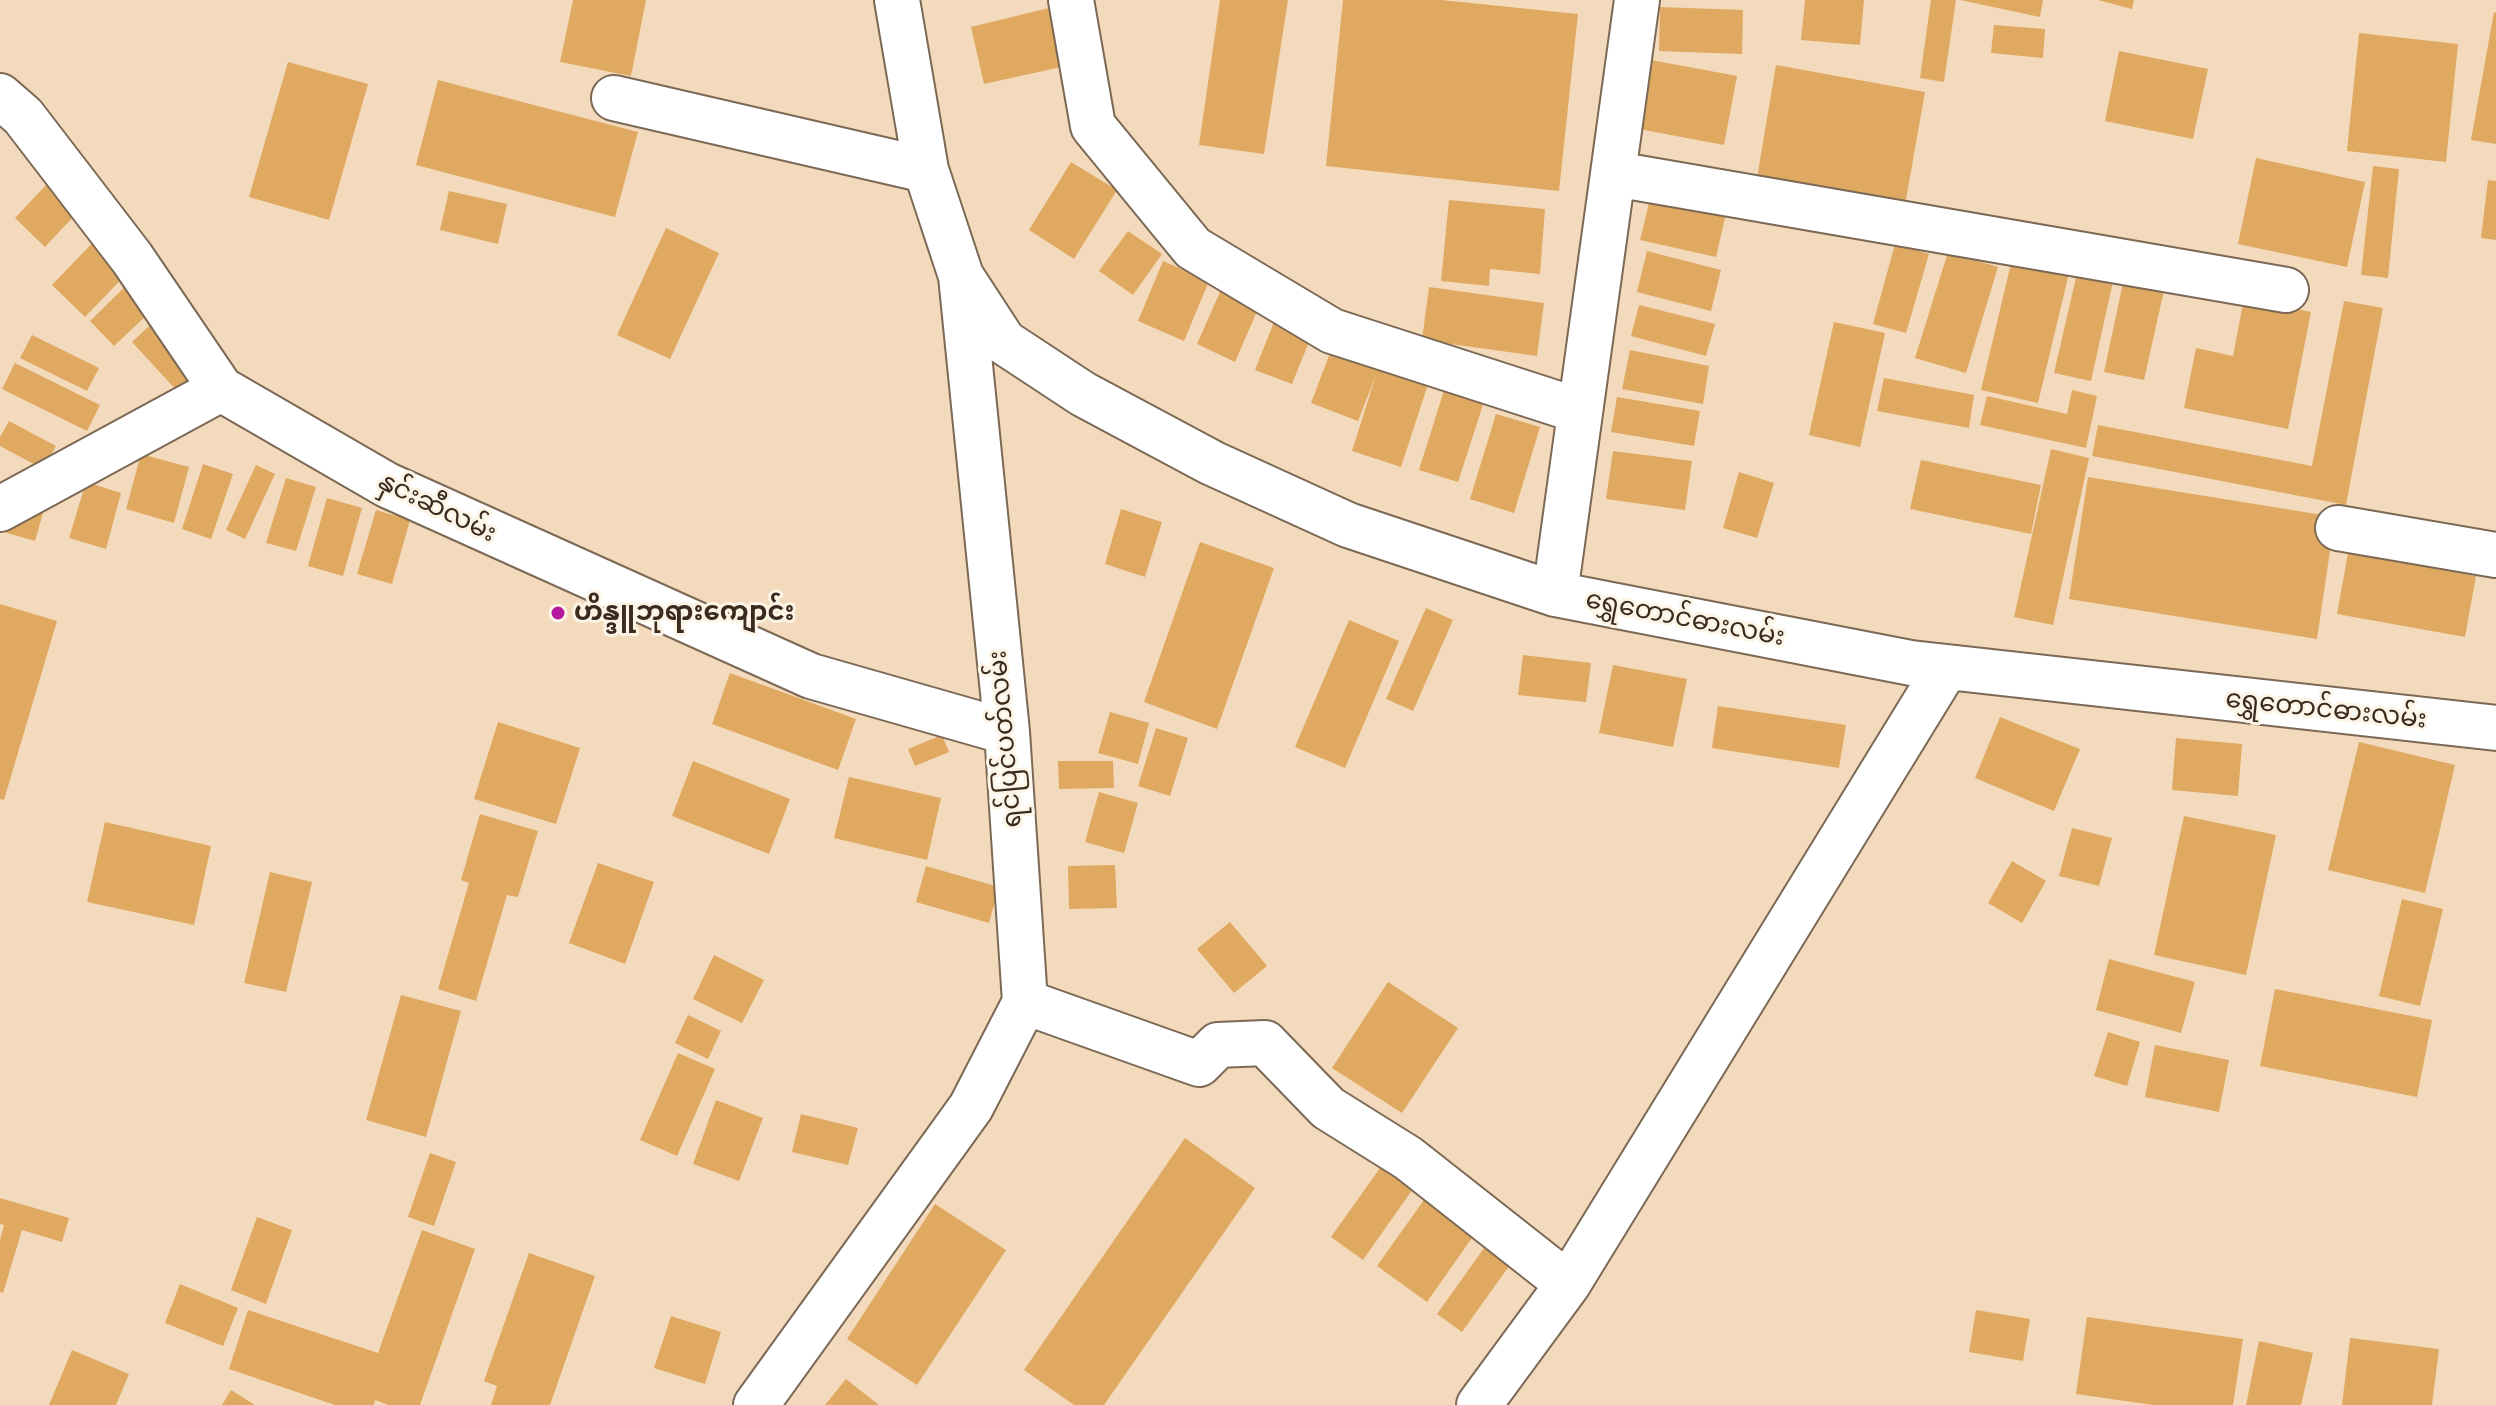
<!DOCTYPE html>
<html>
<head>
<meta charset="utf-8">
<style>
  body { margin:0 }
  canvas { display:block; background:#f3dabc }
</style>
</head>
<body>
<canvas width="2496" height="1405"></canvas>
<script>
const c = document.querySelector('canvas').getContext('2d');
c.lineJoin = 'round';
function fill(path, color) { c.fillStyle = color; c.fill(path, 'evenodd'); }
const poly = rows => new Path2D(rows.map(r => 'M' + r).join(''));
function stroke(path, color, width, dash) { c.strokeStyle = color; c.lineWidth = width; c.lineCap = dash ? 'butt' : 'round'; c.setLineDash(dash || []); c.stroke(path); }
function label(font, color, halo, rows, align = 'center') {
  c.font = font + ' "EB Garamond","Noto Sans Myanmar",serif'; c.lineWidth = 6; c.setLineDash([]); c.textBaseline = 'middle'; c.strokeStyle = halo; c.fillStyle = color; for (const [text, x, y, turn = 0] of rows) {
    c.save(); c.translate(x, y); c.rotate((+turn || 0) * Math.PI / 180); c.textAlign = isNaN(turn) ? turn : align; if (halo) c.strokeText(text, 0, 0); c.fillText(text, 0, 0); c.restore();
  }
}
fill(poly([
  [573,0,646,0,631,76,560,62],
  [1220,0,1288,0,1264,154,1199,145],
  [1343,0,1441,0,1578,14,1559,191,1326,166],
  [1805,0,1864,0,1860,45,1801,40],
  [1931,0,1956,0,1944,82,1920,78],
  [1960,0,2043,0,2040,17],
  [2098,0,2134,0,2132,9],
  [1053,7,1066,66,984,84,971,27],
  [1660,7,1743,10,1742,54,1659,51],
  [2494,12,2496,13,2496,144,2471,140],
  [1994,25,2045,29,2043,58,1991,53],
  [2359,33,2458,44,2446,162,2347,151],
  [2119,51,2208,69,2193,139,2105,121],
  [1651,60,1737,76,1724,145,1639,129],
  [288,62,368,84,329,220,249,197],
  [1776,65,1925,92,1905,205,1757,178],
  [438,80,638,132,615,217,416,165],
  [2256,158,2365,182,2347,267,2238,244],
  [1071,162,1117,190,1074,259,1029,230],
  [2373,166,2399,169,2388,278,2361,275],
  [61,169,91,198,45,247,15,218],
  [2488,180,2496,181,2496,240,2481,238],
  [449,191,507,204,498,244,440,230],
  [1652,191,1727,209,1716,257,1640,240],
  [1449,200,1545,209,1540,274,1490,269,1489,286,1441,281],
  [666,228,719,253,670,359,617,335],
  [1128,231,1162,254,1133,295,1099,271],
  [103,232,136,264,85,317,52,285],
  [1895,244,1929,254,1906,333,1873,324],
  [1647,251,1721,270,1711,311,1637,292],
  [1948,252,1998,267,1966,373,1915,358],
  [2012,259,2069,273,2038,403,1981,390],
  [1163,261,1209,281,1184,341,1138,321],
  [2078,269,2114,277,2091,381,2054,373],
  [142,270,167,296,114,346,90,321],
  [2124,278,2165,286,2144,380,2104,372],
  [1223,285,1261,302,1235,362,1197,344],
  [1429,287,1544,303,1537,356,1422,340],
  [2244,298,2311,312,2288,429,2184,408,2196,348,2233,356],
  [2344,301,2383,308,2346,505,2092,456,2098,425,2312,466],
  [1639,305,1715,324,1706,356,1631,336],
  [166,310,212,361,178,392,132,342],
  [1276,317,1313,332,1292,384,1255,370],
  [1834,322,1885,333,1860,447,1809,435],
  [1338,332,1431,375,1401,467,1352,451,1376,375,1358,421,1311,403],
  [32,335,99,368,87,391,20,358],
  [1630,350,1709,366,1703,404,1622,389],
  [15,363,100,405,87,431,2,389],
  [1451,368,1491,380,1458,482,1419,470],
  [1884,378,1974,395,1969,428,1877,411],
  [2072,390,2097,396,2086,448,1980,425,1987,396,2067,414],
  [1617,397,1700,411,1694,446,1611,432],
  [1496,414,1540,427,1514,513,1470,499],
  [9,421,56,446,43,469,0,446,0,437],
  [2051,449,2089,458,2053,625,2014,617],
  [1613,451,1692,461,1685,510,1606,499],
  [141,454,189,467,174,523,126,509],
  [1921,460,2041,485,2031,534,1910,509],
  [203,464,233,474,211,539,182,529],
  [256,465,275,474,245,539,226,530],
  [1739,472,1774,483,1757,538,1723,528],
  [2088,477,2335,517,2317,639,2069,599],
  [286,478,316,487,296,551,266,543],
  [86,482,121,493,106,549,69,538],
  [49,492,35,541,0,531],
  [327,498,362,508,343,576,308,566],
  [1121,509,1162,522,1145,577,1105,564],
  [376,510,410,520,392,584,357,574],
  [1200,542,1274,568,1217,729,1144,702],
  [2348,553,2476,576,2465,637,2337,614],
  [0,604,57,621,4,800,0,799],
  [1426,608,1453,620,1413,711,1386,699],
  [1349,620,1399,641,1345,768,1295,747],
  [1523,655,1591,663,1586,702,1518,695],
  [1613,665,1687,679,1673,747,1599,733],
  [730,673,856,719,838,770,712,724],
  [1718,706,1846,725,1839,768,1712,748],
  [1110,712,1149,723,1138,764,1098,753],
  [2000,717,2080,749,2054,811,1975,778],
  [498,722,580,748,556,824,474,799],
  [1156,728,1188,738,1170,796,1138,786],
  [942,735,949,752,915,766,908,749],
  [2176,738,2242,744,2238,796,2172,790],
  [2359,742,2455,765,2425,893,2328,870],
  [693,761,790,799,769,854,672,816],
  [1058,761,1113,761,1114,788,1059,789],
  [849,777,941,798,927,860,834,838],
  [1099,792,1138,803,1124,853,1085,842],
  [480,814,538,831,518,897,507,895,476,1001,438,989,469,883,461,880],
  [2184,816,2276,835,2246,975,2154,955],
  [105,822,211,846,194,925,87,902],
  [2072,828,2112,838,2099,886,2059,876],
  [2012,861,2046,881,2022,923,1988,903],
  [598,863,654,882,625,964,569,943],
  [1115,865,1117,908,1069,909,1068,866],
  [926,866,999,887,989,923,916,902],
  [270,872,312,882,286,992,244,983],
  [2402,899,2443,909,2420,1006,2379,996],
  [1230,922,1267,966,1234,993,1197,949],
  [714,955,764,980,742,1023,693,999],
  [2109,959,2195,982,2181,1033,2096,1010],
  [1388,982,1458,1028,1402,1113,1332,1068],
  [2275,989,2432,1020,2417,1097,2260,1066],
  [401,995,461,1011,426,1137,366,1120],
  [688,1015,721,1031,708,1059,675,1043],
  [2108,1032,2140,1042,2127,1086,2094,1076],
  [2155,1045,2229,1060,2219,1112,2145,1097],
  [678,1053,715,1069,677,1156,640,1140],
  [716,1100,763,1118,739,1181,693,1164],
  [801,1114,858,1128,848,1165,792,1152],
  [1185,1138,1255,1188,1104,1405,1074,1405,1024,1370],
  [430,1153,456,1162,434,1226,408,1217],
  [1390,1154,1422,1176,1363,1260,1331,1237],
  [1431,1190,1481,1225,1427,1302,1377,1266],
  [0,1198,69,1218,62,1242,22,1230,3,1293,0,1292,0,1240,4,1225,0,1224],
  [935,1204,1006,1250,917,1385,847,1339],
  [257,1217,292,1230,266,1304,231,1290],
  [422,1230,475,1249,420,1405,388,1405,375,1400,374,1405,335,1405,229,1369,248,1310,378,1353],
  [1492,1237,1517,1255,1462,1332,1437,1314],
  [529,1253,595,1276,550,1405,491,1405,497,1386,484,1381],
  [180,1284,238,1308,223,1346,165,1323],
  [1976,1310,2030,1319,2023,1361,1969,1352],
  [671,1316,721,1332,705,1384,654,1368],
  [2087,1317,2243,1339,2233,1405,2153,1405,2076,1394],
  [2350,1338,2439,1349,2432,1405,2342,1405],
  [2259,1341,2313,1353,2301,1405,2246,1405],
  [72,1350,129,1374,116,1405,49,1405],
  [846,1379,879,1405,825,1405],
  [231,1390,255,1405,222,1405]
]), '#dfa961');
const minor = poly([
  [1071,0,1093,126,1193,248,1332,331,1580,411],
  [0,96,23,116,132,258,221,389,387,485,811,676,1007,732],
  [614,98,926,170],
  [1615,174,2286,290],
  [961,276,1004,342,1083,394,1212,463,1348,525,1555,594,1911,663,2496,728],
  [0,509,221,389],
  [2338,528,2496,555],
  [1555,594,1637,0],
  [1025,1002,1199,1064,1218,1045,1265,1043,1328,1108,1408,1158,1568,1284],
  [756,1405,971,1107,1025,1002,1007,732,961,276,926,170,897,0],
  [1479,1405,1568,1284,1946,668]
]);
stroke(minor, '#7b6855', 48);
stroke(minor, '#fff', 44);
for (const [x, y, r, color] of [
  [558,613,8,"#b5179e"]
]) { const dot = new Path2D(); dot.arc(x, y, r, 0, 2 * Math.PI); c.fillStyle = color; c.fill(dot); stroke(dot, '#fcf5e5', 3); }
label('26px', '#3b2a1e', '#fcf5e5', [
  ["နှင်းဆီလမ်း",437,508,26],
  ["ရွှေတောင်ဓားလမ်း",1685,619,11],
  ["ရွှေတောင်ဓားလမ်း",2326,710,6],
  ["ရင်ပြင်ပတ်လမ်း",1006,739,-95]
]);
label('bold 26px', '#3b2a1e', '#fcf5e5', [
  ["ဟိန္ဒူဘုရားကျောင်း",574,613]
], 'left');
</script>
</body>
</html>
